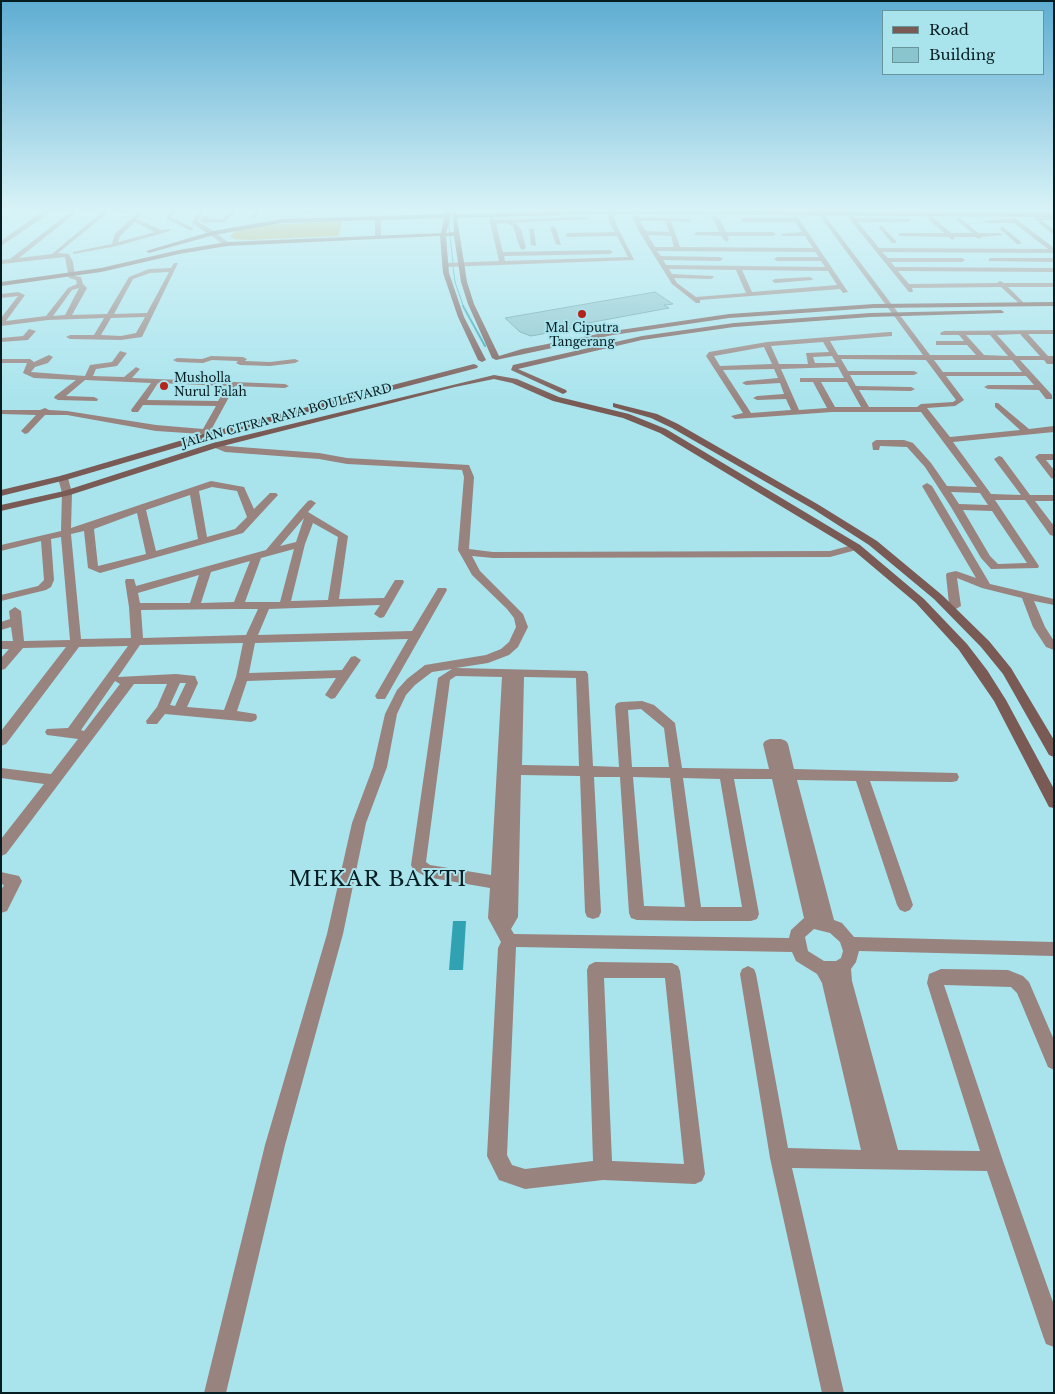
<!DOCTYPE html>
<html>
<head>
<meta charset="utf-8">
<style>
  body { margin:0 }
  #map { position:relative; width:1055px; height:1394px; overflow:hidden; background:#a9e4ed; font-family:"Libre Baskerville",serif }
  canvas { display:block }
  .frame { position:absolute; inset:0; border:2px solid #061d21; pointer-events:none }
  .legend { position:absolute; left:882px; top:10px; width:162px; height:65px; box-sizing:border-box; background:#a9e4ed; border:1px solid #68949b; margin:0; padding:6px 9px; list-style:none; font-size:15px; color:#061d21 }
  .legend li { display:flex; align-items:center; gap:10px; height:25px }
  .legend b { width:25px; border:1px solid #68949b }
</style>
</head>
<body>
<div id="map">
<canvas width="1055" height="1394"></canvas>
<div class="frame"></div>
<ul class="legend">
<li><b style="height:6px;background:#795a55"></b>Road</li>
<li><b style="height:14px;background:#8ac4cd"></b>Building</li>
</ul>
</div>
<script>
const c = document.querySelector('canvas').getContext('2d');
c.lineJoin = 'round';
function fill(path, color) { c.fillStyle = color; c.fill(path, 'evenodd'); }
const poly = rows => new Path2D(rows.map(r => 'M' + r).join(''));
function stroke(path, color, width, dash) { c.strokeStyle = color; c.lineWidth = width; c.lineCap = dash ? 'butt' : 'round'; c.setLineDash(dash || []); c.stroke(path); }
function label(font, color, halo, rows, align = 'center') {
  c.font = font + ' "Libre Baskerville",serif'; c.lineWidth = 4; c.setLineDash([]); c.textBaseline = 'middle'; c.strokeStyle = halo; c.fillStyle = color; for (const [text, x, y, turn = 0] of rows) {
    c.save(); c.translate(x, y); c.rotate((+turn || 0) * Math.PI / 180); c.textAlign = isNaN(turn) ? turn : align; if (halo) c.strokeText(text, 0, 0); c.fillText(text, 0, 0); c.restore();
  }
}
fill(poly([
  [342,221,339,236,247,240,234,239,230,236,236,231,269,225]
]), '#c9a543');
fill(poly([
  [453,921,466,921,463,970,449,970]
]), '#30a2b2');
stroke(poly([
  [448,222,450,233],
  [450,235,453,263],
  [453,266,455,282,464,308]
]), '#30a2b2', 1);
stroke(poly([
  [463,306,485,346]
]), '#30a2b2', 2);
const building = poly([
  [655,292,673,304,664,305,669,308,572,326,574,328,531,336,520,332,505,318,655,292]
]);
fill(building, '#8ac4cd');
stroke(building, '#659da7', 1);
fill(poly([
  [1,208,5,209,6,210,1,212,1,208],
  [50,208,141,209,144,211,137,219,161,230,170,229,170,231,117,246,73,254,73,252,112,244,115,234,137,213,109,212,58,253,69,254,73,262,75,276,81,277,83,284,87,288,72,315,107,314,129,277,149,269,171,268,174,263,178,263,142,337,121,340,70,339,66,337,70,335,94,335,104,318,48,320,1,326,1,318,18,296,1,298,1,294,18,292,25,295,6,321,46,316,68,288,77,284,76,280,69,278,65,257,1,264,1,260,10,259,70,212,51,212,1,246,1,241,40,213,50,208],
  [77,212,102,212,52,254,19,258,77,212],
  [135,222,155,232,118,242,120,236,135,222],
  [169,272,147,313,114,314,133,279,150,273,169,272],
  [79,288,65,315,53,316,72,290,79,288],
  [145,317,136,333,121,336,101,335,111,318,145,317],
  [173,208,179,208,171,217,193,228,193,230,189,230,166,218,173,208],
  [201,208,206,209,197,221,215,232,229,243,229,245,225,245,192,223,201,208],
  [233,208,239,208,225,222,203,223,200,221,205,215,208,217,207,219,222,219,233,208],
  [257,208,263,208,256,217,252,217,257,208],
  [303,208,307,208,307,210,316,212,313,214,301,212,303,208],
  [606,208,612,208,616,224,634,260,445,267,442,265,445,263,499,261,489,218,492,216,495,220,586,217,589,219,515,223,521,229,526,248,523,250,520,248,513,226,505,223,496,224,503,252,610,250,613,252,610,254,504,256,505,261,628,257,617,236,568,237,565,235,568,233,615,232,610,224,606,208],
  [706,208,711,208,714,215,720,219,726,232,773,232,776,234,773,236,727,236,729,240,726,242,721,236,694,235,696,232,720,232,706,208],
  [814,208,819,208,930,355,976,355,967,345,936,345,936,341,964,341,959,335,941,335,940,333,944,331,1054,330,1054,334,1028,334,1048,356,1054,356,1053,364,1047,364,1044,360,1020,360,1052,395,1052,399,1046,399,1039,390,988,389,984,387,988,385,1034,385,1026,376,946,376,964,400,955,406,927,408,950,437,1020,430,995,407,995,403,998,403,1029,429,1054,426,1054,432,953,442,991,494,1021,495,994,459,999,456,1002,457,1030,495,1054,495,1054,501,1035,501,1054,526,1054,536,1050,535,1025,500,995,500,1039,566,1038,568,991,569,981,558,951,507,925,467,907,447,880,446,879,450,873,450,872,443,876,440,904,440,913,443,931,463,947,486,977,487,921,412,832,412,735,419,731,416,743,413,706,356,709,352,767,342,889,332,892,332,892,336,830,341,838,355,923,355,814,208],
  [1020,334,1040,356,1016,356,997,335,1020,334],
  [966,335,990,335,1008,356,984,355,966,335],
  [823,342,829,352,806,353,808,364,779,364,771,346,823,342],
  [764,347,772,364,720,366,714,356,764,347],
  [832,356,836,363,815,363,813,357,832,356],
  [841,359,926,360,956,400,953,402,921,404,917,407,869,407,859,390,911,391,915,389,911,387,856,386,850,375,914,375,918,373,914,371,848,371,841,359],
  [934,360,1012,360,1022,372,943,372,934,360],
  [838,367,844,378,800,378,800,382,813,382,827,408,799,410,781,369,838,367],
  [774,369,778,378,746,381,742,383,746,385,780,383,784,394,757,396,753,398,757,400,786,399,791,410,751,413,723,370,774,369],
  [821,382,847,382,861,407,835,407,821,382],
  [951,492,980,493,988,505,959,504,951,492],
  [963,510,992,511,1027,563,998,564,990,556,963,510],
  [892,208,897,208,901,211,880,214,877,212,893,210,892,208],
  [923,208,951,233,972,233,956,219,958,216,978,233,1000,233,1003,235,982,237,979,239,975,237,955,237,953,240,948,237,898,236,900,233,944,233,924,215,920,210,923,208],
  [943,208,956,210,997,210,996,208,1001,208,1005,212,1002,214,956,214,948,212,943,208],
  [1018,208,1024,208,1028,210,1046,210,1049,212,1027,214,1018,208],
  [635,214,638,217,692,219,690,222,671,221,680,247,813,248,805,236,783,236,780,234,802,232,795,222,743,222,740,220,743,218,793,218,793,216,797,216,848,292,843,293,840,289,700,300,700,303,696,303,672,284,640,233,632,216,635,214],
  [640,221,666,221,669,232,646,231,640,221],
  [648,235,671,236,674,247,655,247,648,235],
  [657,251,815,252,819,257,777,257,774,259,777,261,821,261,825,267,666,265,663,260,720,261,723,259,720,257,661,256,657,251],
  [669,269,736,270,746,293,696,297,677,283,674,278,711,279,714,277,713,276,672,274,669,269],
  [742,270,828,271,837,285,752,292,742,270],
  [378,216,381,218,381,237,378,239,375,237,375,218,378,216],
  [849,216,853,216,855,218,911,219,909,222,858,222,879,248,1048,249,1014,223,986,223,983,221,1015,218,1054,248,1054,253,882,252,888,258,962,258,965,260,962,262,891,262,895,267,1054,268,1054,272,898,271,909,284,997,283,1000,281,1004,283,1054,283,1054,287,1008,287,1024,303,1024,305,1022,306,1001,287,912,288,913,292,909,292,851,221,849,216],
  [1036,216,1054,216,1054,220,1041,220,1054,230,1054,235,1034,219,1036,216],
  [881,225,896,241,896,243,892,243,879,228,881,225],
  [553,226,556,228,561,245,556,244,550,228,553,226],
  [1002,226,1021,242,1021,244,1017,244,1000,229,1002,226],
  [529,228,534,229,536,246,531,245,529,228],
  [990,258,1054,258,1054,262,988,261,990,258],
  [810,277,813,279,812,280,775,283,772,281,775,279,810,277],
  [29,329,36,331,28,340,1,342,1,338,23,336,29,329],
  [120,351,127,353,117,366,96,369,93,376,124,377,136,367,140,369,132,378,285,384,289,386,285,388,235,386,210,432,210,436,206,439,203,438,202,434,156,431,67,415,45,415,28,433,25,434,21,431,36,415,1,414,1,410,40,410,45,408,49,410,67,411,156,425,203,429,216,406,143,405,138,412,132,412,131,410,151,383,85,380,66,396,94,397,98,399,97,401,58,400,54,398,55,396,76,380,34,378,23,373,27,363,1,363,1,359,30,359,34,362,49,355,53,357,48,363,35,367,31,372,85,376,90,365,112,362,120,351],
  [158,383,227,386,218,401,147,400,158,383],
  [211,356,243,357,247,359,245,361,270,362,295,359,299,361,295,363,270,366,240,365,236,363,238,361,212,360,203,363,177,362,173,360,177,358,202,359,211,356],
  [216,442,227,446,319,453,347,458,469,465,474,477,469,549,493,552,830,551,856,544,860,545,861,547,860,549,830,557,493,558,472,556,480,571,523,614,528,627,518,647,509,655,488,663,456,668,586,671,588,674,593,766,619,767,615,706,617,703,621,702,642,701,654,705,675,723,682,768,769,769,763,744,765,741,770,739,781,739,786,741,788,744,794,769,957,773,959,777,957,781,952,782,870,781,913,905,910,910,905,912,900,910,897,905,856,781,797,780,834,920,842,923,854,937,1054,942,1054,956,859,951,856,962,851,969,852,981,898,1150,980,1151,927,983,929,974,941,969,1008,970,1023,976,1029,982,1054,1040,1054,1070,1048,1067,1017,993,1011,987,944,985,1003,1161,1054,1305,1054,1347,1046,1344,1043,1336,987,1171,792,1168,844,1393,822,1393,770,1158,740,974,742,969,748,966,754,969,756,974,788,1148,861,1150,822,983,817,974,796,961,792,952,516,947,507,1155,512,1165,525,1169,593,1161,587,970,589,965,595,962,672,963,678,966,680,971,705,1174,702,1181,695,1184,603,1180,525,1189,499,1180,487,1156,498,948,501,942,488,918,490,888,426,877,413,869,411,865,438,678,452,669,432,672,415,685,406,695,397,714,387,767,366,823,343,934,285,1145,226,1393,204,1393,265,1145,327,934,352,823,373,767,385,714,397,690,407,679,425,665,486,655,501,649,509,642,516,627,514,618,507,609,472,575,458,550,464,477,462,470,347,464,319,459,225,452,213,447,212,445,216,442],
  [456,676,502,677,491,875,430,865,426,862,450,680,456,676],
  [524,677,576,678,579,766,522,765,524,677],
  [641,709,664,728,669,767,632,767,628,710,641,709],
  [521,775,580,776,585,912,587,917,593,919,599,917,601,912,594,777,620,777,629,913,631,918,637,920,694,921,751,921,757,919,759,914,734,779,772,779,804,918,791,930,789,938,514,934,511,929,518,917,521,775],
  [633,777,670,778,685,907,644,906,633,777],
  [683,778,720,779,742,907,701,907,683,778],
  [814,929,830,933,840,942,843,951,841,958,836,961,824,961,808,951,805,937,814,929],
  [604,978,665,978,684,1164,612,1161,604,978],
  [1039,454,1054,454,1054,460,1046,460,1054,470,1054,479,1051,478,1035,457,1039,454],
  [63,475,68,478,72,493,71,528,211,481,244,487,254,509,270,493,276,493,278,495,243,533,100,573,88,568,84,531,71,534,81,639,131,638,129,607,125,581,126,579,134,579,136,586,266,550,299,511,308,501,311,500,316,503,308,512,348,536,339,599,384,598,395,580,403,580,404,582,384,617,380,618,374,614,380,605,269,609,258,635,412,631,438,588,446,588,447,590,385,699,377,699,375,696,408,639,255,643,249,673,342,670,351,657,355,656,361,660,335,698,331,699,325,695,336,678,247,681,237,711,256,714,257,717,256,720,251,722,165,714,157,724,147,724,146,721,157,707,167,684,134,684,6,854,1,856,1,839,44,784,1,778,1,768,51,774,78,739,47,735,45,732,47,729,68,728,128,646,79,647,6,744,1,746,1,731,66,647,23,648,5,669,1,670,1,658,9,649,1,649,1,641,13,641,11,627,1,630,1,622,10,619,9,611,15,607,21,611,24,641,70,640,61,537,51,539,54,580,51,587,46,590,1,601,1,595,38,586,44,580,41,541,1,551,1,545,61,531,62,493,58,478,63,475],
  [212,487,237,491,247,517,235,529,207,537,199,491,212,487],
  [190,495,198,539,156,551,146,510,190,495],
  [137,513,146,554,98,566,94,529,137,513],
  [304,518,296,542,280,546,304,518],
  [313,523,338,537,328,600,291,601,305,544,313,523],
  [294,549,280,602,245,602,261,558,294,549],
  [250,561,234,602,201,603,211,572,250,561],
  [199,575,190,603,140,603,138,593,199,575],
  [238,609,258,609,246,635,143,638,141,610,238,609],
  [243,643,236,677,224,710,187,707,198,683,195,676,176,674,118,677,140,645,243,643],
  [115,681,120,684,84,731,81,730,115,681],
  [180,683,186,683,175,706,170,705,180,683],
  [927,483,932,486,990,584,1054,599,1054,605,1034,601,1045,627,1054,641,1054,650,1046,647,1033,627,1022,598,982,588,957,578,961,606,954,610,946,610,944,608,949,604,946,575,947,573,956,571,976,578,922,486,927,483],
  [1,872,19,876,22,881,7,911,1,913,1,890,4,885,1,884,1,872]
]), '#98837f');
fill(poly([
  [447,208,451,209,451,216,446,233,454,232,452,208,456,208,457,214,610,210,1054,213,1054,217,610,214,457,218,467,282,474,304,499,356,522,349,613,331,729,314,874,304,1054,302,1054,306,874,308,729,318,613,335,496,360,492,358,468,304,461,282,454,236,446,236,449,273,464,317,486,360,482,362,478,360,458,317,443,273,440,236,227,246,179,254,101,272,1,286,1,282,101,268,179,250,227,242,441,233,444,218,282,223,214,235,149,253,146,251,213,231,282,219,444,214,447,208],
  [1001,310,1004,312,1003,313,870,317,734,327,642,340,518,369,566,390,567,392,563,394,511,370,513,365,642,336,734,323,870,313,1001,310],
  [474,364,478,366,477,368,209,438,66,480,1,496,1,490,60,476,203,434,474,364],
  [494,375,517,379,559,397,629,414,666,429,860,545,924,599,967,644,987,670,1006,700,1054,789,1054,808,1049,807,994,701,959,650,916,603,852,549,660,433,623,418,553,401,512,383,494,379,455,387,219,447,70,495,1,511,1,505,64,491,213,443,494,375],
  [613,403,657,414,678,424,819,505,877,541,942,595,989,641,1011,668,1054,740,1054,757,1049,755,1003,674,981,647,934,599,869,545,813,509,672,428,651,418,613,407,613,403]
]), '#795a55');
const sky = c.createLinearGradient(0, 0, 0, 403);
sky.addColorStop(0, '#5eadd2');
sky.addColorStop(0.52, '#d8f3f7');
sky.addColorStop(1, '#d8f3f700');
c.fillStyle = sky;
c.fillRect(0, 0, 1055, 403);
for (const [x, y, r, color] of [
  [582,314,5,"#b3241c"],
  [164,386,5,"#b3241c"]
]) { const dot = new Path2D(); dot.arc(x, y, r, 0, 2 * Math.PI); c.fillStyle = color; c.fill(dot); stroke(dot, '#a9e4ed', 2); }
label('12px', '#061d21', '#a9e4ed', [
  ["Mal Ciputra",582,329],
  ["Tangerang",582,343],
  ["Musholla",174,379,"left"],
  ["Nurul Falah",174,393,"left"]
]);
label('12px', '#061d21', '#a9e4ed', [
  ["JALAN CITRA RAYA BOULEVARD",287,416,-15]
]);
c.letterSpacing = '1px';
label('21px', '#061d21', '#a9e4ed', [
  ["MEKAR BAKTI",378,880]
]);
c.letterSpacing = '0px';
</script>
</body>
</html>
